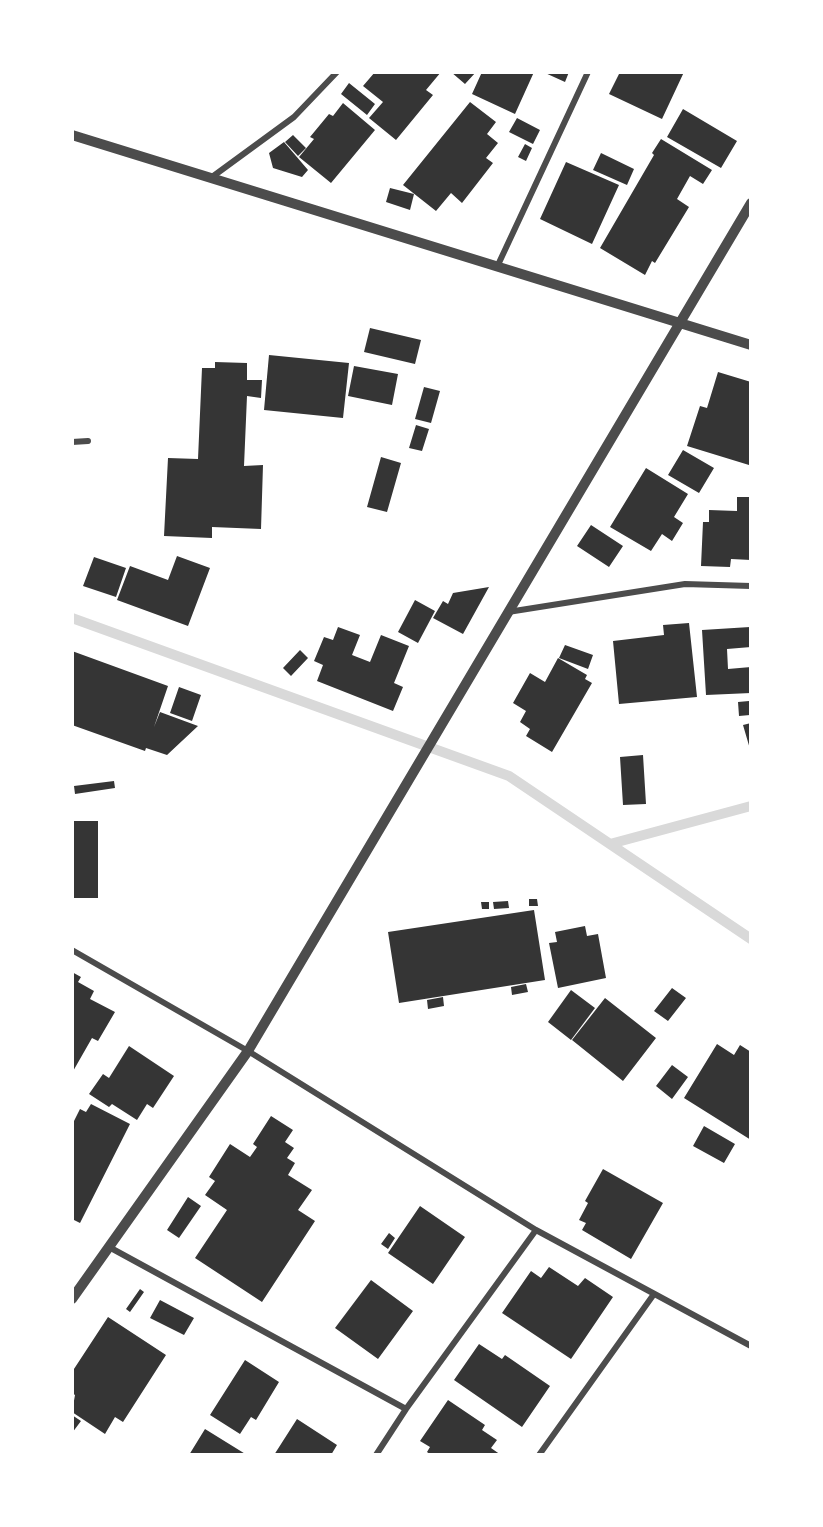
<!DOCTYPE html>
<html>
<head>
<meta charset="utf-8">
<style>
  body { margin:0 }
  #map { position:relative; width:823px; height:1527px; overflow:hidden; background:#fff; font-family:"Work Sans",sans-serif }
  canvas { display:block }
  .frame { position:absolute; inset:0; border:74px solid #fff; pointer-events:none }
</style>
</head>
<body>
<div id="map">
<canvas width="823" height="1527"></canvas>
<div class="frame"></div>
</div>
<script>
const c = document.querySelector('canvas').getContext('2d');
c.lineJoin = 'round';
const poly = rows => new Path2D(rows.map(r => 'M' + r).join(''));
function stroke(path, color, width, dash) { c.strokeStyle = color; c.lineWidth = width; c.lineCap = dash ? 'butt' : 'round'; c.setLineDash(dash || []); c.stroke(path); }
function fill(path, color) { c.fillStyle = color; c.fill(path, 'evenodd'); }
stroke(poly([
  [72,618,509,776,751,939],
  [610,844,751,806]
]), '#d9d9d9', 10);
fill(poly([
  [375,72,441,72,426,90,433,95,396,140,369,118,383,102,363,86],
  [451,72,476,72,465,84],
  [482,72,534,72,515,114,472,94],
  [543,72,569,72,565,82],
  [620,72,684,72,662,119,609,94],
  [349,83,375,104,367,115,341,94],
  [470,102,496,122,487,134,498,143,486,158,493,163,462,203,451,193,436,211,403,185],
  [343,103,375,130,331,183,299,157,314,139,310,137,329,114,333,116],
  [683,109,737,141,721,168,667,137],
  [517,118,540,130,533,144,509,132],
  [293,135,306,148,298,156,285,142],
  [661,139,712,170,703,184,690,176,677,199,689,207,655,263,652,261,645,275,600,248,654,155,652,153],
  [284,142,308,170,302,177,273,168,269,153],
  [525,144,532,148,526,161,518,157],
  [601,153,634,169,627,185,593,170],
  [566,162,619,185,592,244,540,219],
  [390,188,414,194,410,210,386,202],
  [370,328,421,340,415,364,364,352],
  [269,355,349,363,343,418,264,410],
  [215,362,247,363,247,380,262,380,261,398,247,396,244,466,263,465,261,529,212,527,212,538,164,536,168,458,198,459,202,368,215,368],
  [354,366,398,374,392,405,348,396],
  [718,372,751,382,749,465,687,446,700,406,707,408],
  [424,387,440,391,431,423,415,419],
  [416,425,429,429,422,451,409,448],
  [683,450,714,468,699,493,668,475],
  [381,457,401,463,387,512,367,507],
  [646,468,688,494,674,517,683,523,672,541,662,534,651,551,610,527],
  [737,497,751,497,751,560,731,559,730,567,701,566,703,522,709,522,709,510,737,511],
  [591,525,623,546,609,567,577,546],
  [177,556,210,568,188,626,117,600,130,566,168,580],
  [94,557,126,568,116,597,83,586],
  [489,587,463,634,433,618,443,601,448,604,453,593],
  [415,600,435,611,418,643,398,632],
  [689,623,697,697,619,704,613,641,664,635,663,625],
  [338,627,360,635,352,655,370,662,381,635,409,646,394,683,403,687,393,711,317,681,323,665,314,661,324,637,333,640],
  [750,627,751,647,727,649,728,669,751,667,751,693,706,695,702,630],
  [565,645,593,655,588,669,559,658],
  [300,650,308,658,291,676,283,668],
  [72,651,168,686,154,727,160,712,198,726,167,755,146,748,145,751,72,725],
  [558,658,587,675,585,679,592,683,552,752,526,736,530,729,520,722,526,711,513,703,530,673,545,682],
  [179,687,201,695,192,721,170,713],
  [749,701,750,715,739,716,738,702],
  [751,723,751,749,750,749,743,725],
  [643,755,646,804,623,805,620,757],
  [114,781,115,788,75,794,74,786],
  [72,821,98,821,98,898,72,898],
  [529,899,537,899,538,906,529,906],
  [508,901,509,908,494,909,493,902],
  [481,902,489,902,489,909,482,909],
  [534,910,545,980,399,1003,388,932],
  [585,926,587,936,598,934,606,978,558,988,549,943,557,942,555,932],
  [72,972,81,977,78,982,94,991,90,999,115,1012,98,1041,92,1038,72,1073],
  [526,984,528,992,512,995,511,987],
  [672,988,686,998,668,1021,654,1011],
  [571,990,595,1008,571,1040,548,1022],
  [443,997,444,1006,428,1009,427,1000],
  [605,998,656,1038,623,1081,572,1040],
  [717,1044,734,1055,740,1045,751,1052,751,1140,684,1098],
  [129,1046,174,1076,153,1108,147,1104,137,1120,112,1104,109,1107,89,1094,103,1074,109,1078],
  [672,1065,688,1077,672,1099,656,1086],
  [91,1104,130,1124,80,1223,72,1219,72,1125,80,1109,86,1112],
  [271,1116,293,1130,285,1142,294,1148,287,1158,295,1163,288,1175,312,1190,298,1210,315,1221,262,1302,195,1258,227,1210,205,1195,215,1181,209,1177,230,1144,250,1157,257,1147,253,1144],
  [704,1126,735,1144,724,1163,693,1146],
  [603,1169,663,1203,631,1259,582,1230,586,1223,579,1220,588,1203,585,1201],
  [188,1197,201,1206,179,1238,167,1230],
  [420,1206,465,1237,433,1284,388,1253],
  [389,1233,395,1238,388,1249,381,1244],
  [549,1267,578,1286,585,1278,613,1297,571,1359,502,1313,531,1271,541,1278],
  [371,1280,413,1311,378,1359,335,1328],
  [140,1289,144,1292,130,1312,126,1309],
  [160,1300,194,1318,184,1335,150,1318],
  [108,1317,166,1355,123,1422,115,1417,105,1434,72,1412,75,1395,72,1393,72,1372],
  [479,1344,502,1359,505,1355,550,1386,522,1427,454,1380],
  [245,1360,279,1382,256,1420,251,1417,240,1434,210,1415],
  [448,1400,485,1425,482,1430,497,1440,491,1448,501,1455,431,1455,427,1452,430,1447,420,1441],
  [72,1415,81,1421,72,1433],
  [297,1419,337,1445,331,1455,274,1455],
  [205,1429,247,1455,189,1455]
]), '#353535');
stroke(poly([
  [212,177,294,117,337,72],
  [497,267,588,72],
  [72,442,88,441],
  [508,612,685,584,751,586],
  [72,950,248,1051,536,1230,751,1346],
  [109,1247,406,1409],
  [376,1455,406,1409,536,1230],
  [539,1455,654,1294]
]), '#4c4c4c', 6);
stroke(poly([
  [72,135,751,345],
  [72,1299,248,1051,751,203]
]), '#4c4c4c', 10);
</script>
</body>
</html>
